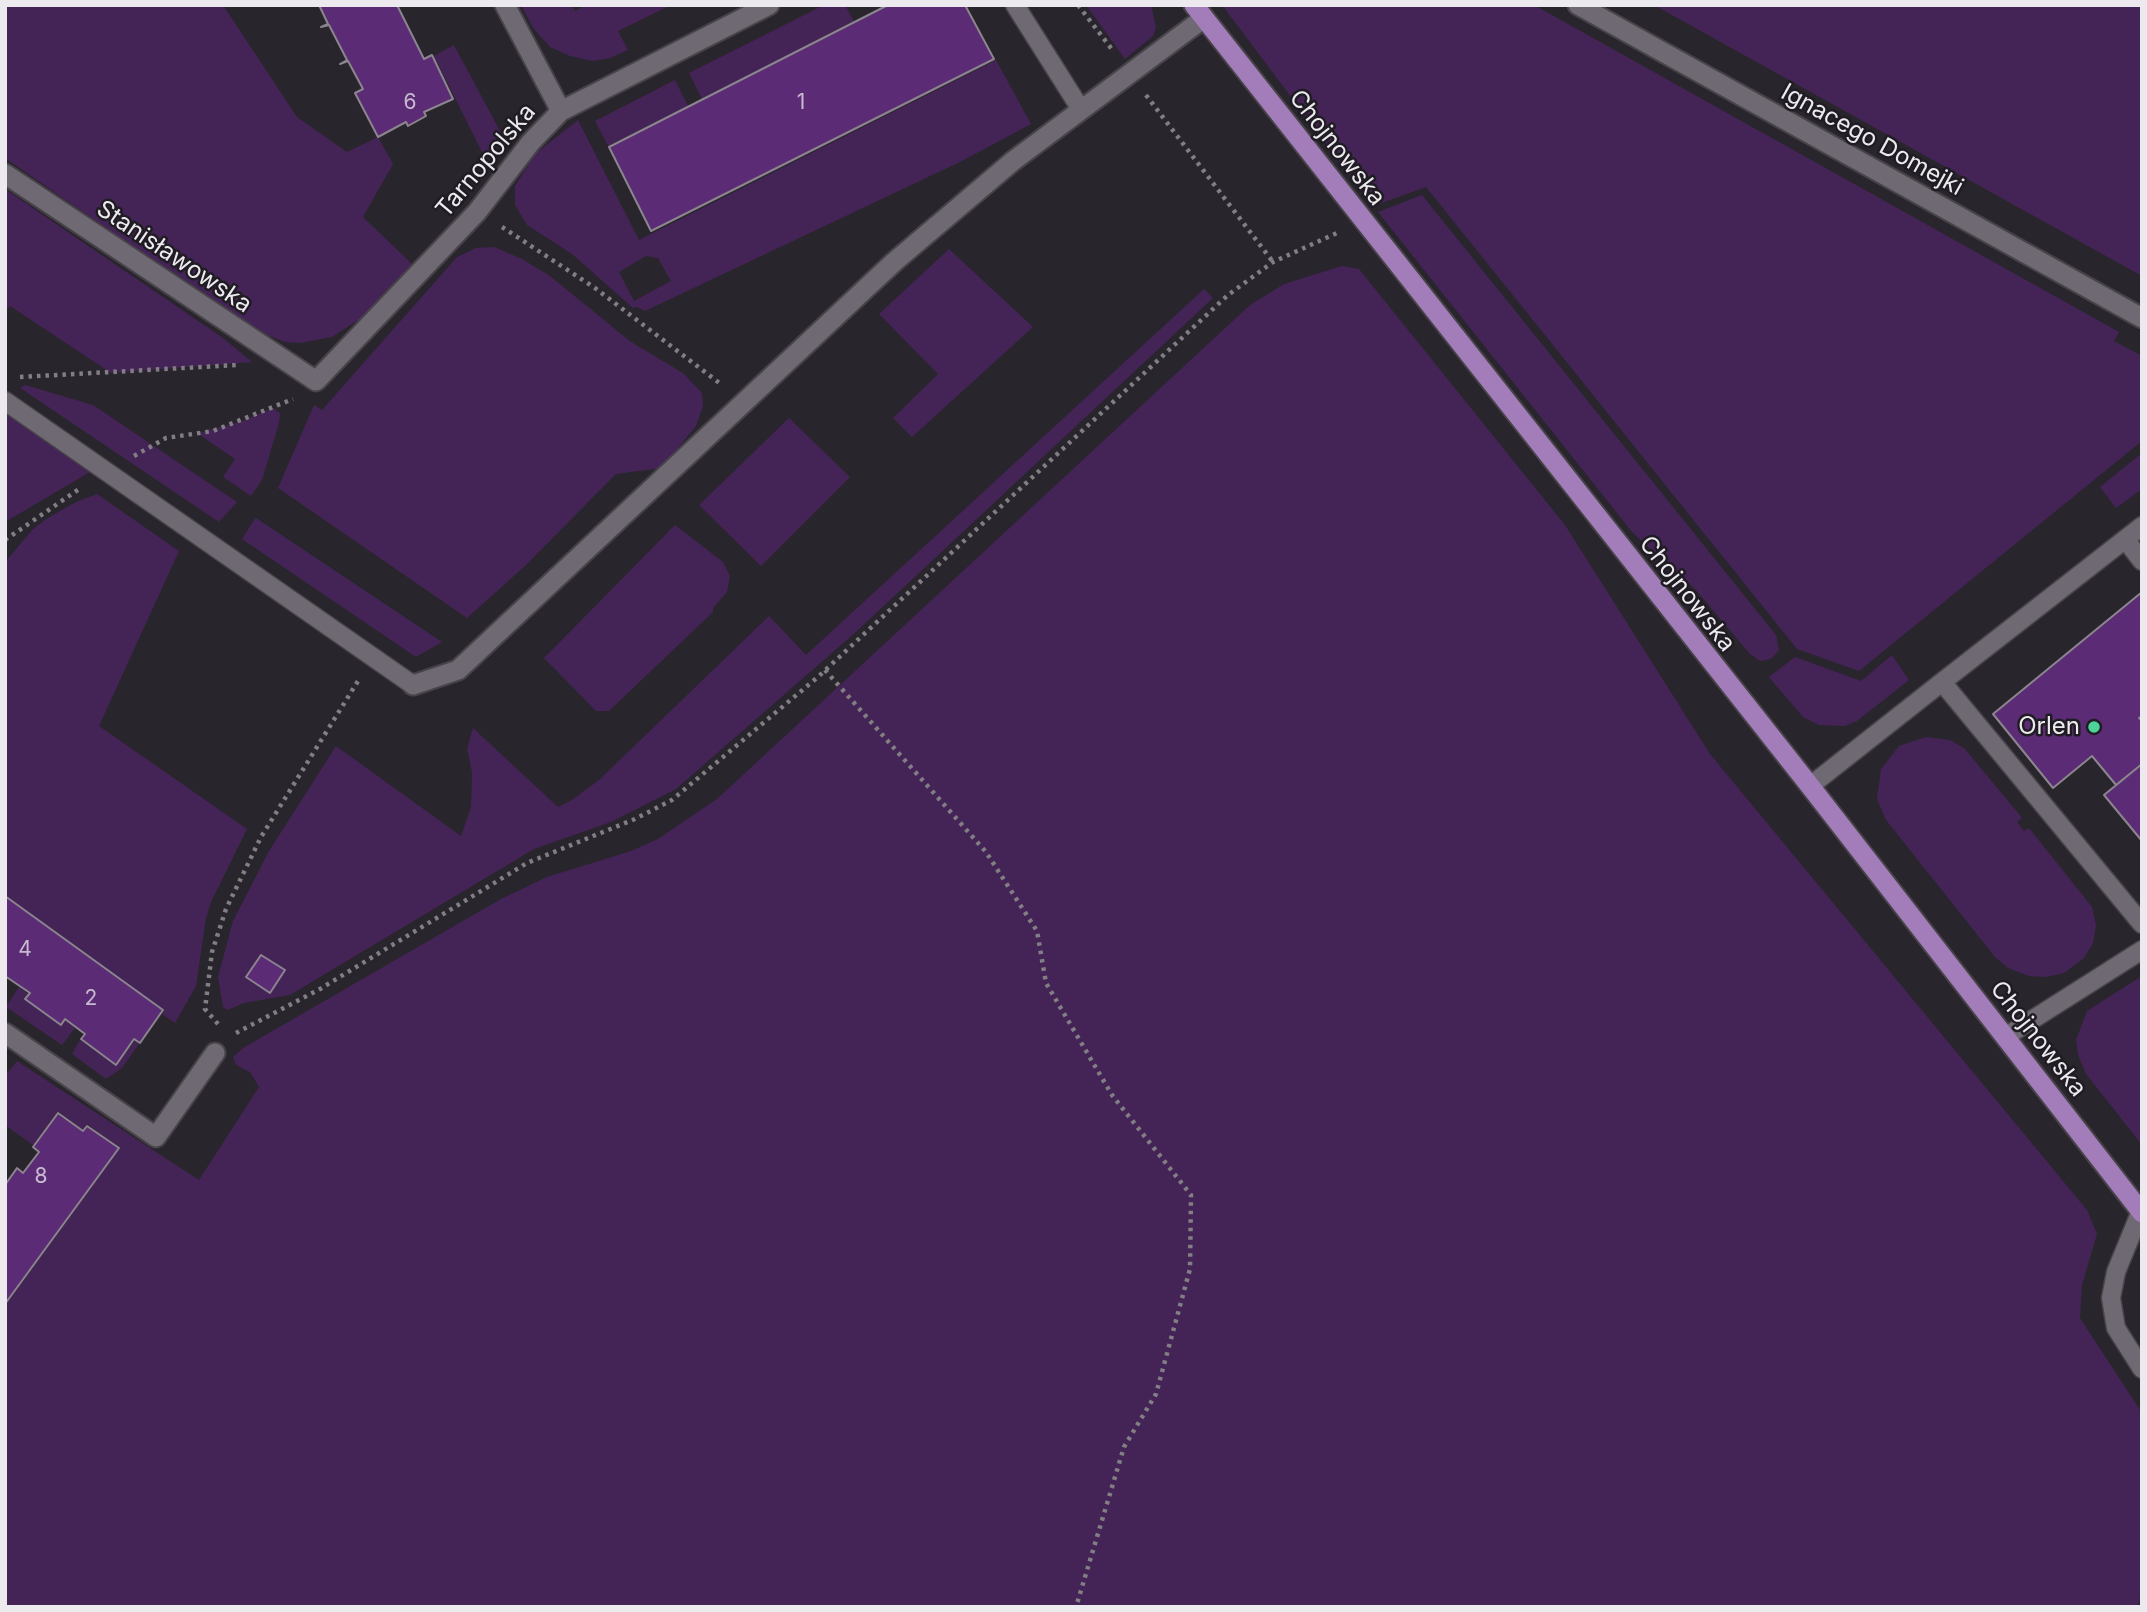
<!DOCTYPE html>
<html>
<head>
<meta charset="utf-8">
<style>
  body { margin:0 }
  #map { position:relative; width:2147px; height:1612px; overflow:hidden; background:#29252c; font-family:Inter,sans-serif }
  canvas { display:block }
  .frame { position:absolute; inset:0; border:7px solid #edeaef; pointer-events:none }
</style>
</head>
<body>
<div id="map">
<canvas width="2147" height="1612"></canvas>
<div class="frame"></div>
</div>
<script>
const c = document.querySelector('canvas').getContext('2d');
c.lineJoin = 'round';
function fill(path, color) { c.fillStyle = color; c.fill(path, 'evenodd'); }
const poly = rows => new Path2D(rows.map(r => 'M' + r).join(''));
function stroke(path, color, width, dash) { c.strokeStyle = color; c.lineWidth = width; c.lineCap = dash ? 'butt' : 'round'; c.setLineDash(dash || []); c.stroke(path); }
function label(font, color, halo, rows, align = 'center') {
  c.font = font + ' Inter,sans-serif'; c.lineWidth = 5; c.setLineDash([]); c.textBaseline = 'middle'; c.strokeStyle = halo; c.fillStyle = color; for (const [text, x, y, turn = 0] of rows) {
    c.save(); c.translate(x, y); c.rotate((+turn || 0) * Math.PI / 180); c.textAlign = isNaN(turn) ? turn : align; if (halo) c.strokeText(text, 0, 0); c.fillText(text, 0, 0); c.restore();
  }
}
fill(poly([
  [5,5,223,5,297,117,347,152,378,137,393,164,363,217,412,264,360,319,332,337,300,343,285,342,252,329,5,158],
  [521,5,572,5,575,11,586,5,671,5,618,31,628,50,610,58,592,61,570,56,550,47,533,28],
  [824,5,845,5,854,21,702,99,689,73],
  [1086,5,1151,5,1156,27,1153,36,1125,59],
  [1222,5,1534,5,2119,332,2114,341,2142,356,2142,441,1859,671,1797,649,1426,187,1373,206],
  [1654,5,2142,5,2142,276],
  [454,45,501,133,486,160,434,56],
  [996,60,1031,124,962,161,645,311,637,307,633,308,572,254,527,225,515,205,515,186,535,154,578,120,639,240],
  [646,256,658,258,671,281,634,301,619,272],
  [675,80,688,106,608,146,595,121],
  [5,189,223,338,252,362,111,373,10,306,5,311],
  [1422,195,1776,635,1779,650,1771,659,1760,661,1750,654,1695,589,1632,532,1378,212],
  [494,247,522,259,550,276,631,342,683,373,702,393,703,406,696,426,662,468,616,474,525,566,467,618,278,488,314,405,322,410,457,257,476,248],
  [949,249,1033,327,912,437,893,418,938,374,879,314],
  [1342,266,1359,269,1565,525,1710,754,2087,1210,2097,1234,2082,1285,2080,1318,2142,1413,2142,1594,2137,1607,5,1607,5,1306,120,1148,87,1124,83,1130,58,1111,33,1145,5,1125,5,1076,17,1061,199,1180,259,1087,250,1072,236,1065,233,1057,243,1048,501,899,547,877,631,851,658,839,717,799,1250,305,1284,284],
  [1204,289,1213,298,857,631,676,789,611,822,534,849,290,995,244,1003,228,1010,223,1007,218,977,233,921,269,851,336,746,461,836,471,807,472,772,467,749,473,728,558,807,572,800,599,780,769,616,806,655],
  [25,385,93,405,237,502,219,522,20,388],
  [273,408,280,413,279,423,262,480,251,496,223,477,235,459,197,433,240,422],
  [5,411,90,472,5,522],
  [789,418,850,477,761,566,699,505],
  [2142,453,2142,489,2116,508,2100,487],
  [97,494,179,551,99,726,247,829,211,902,206,918,196,986,175,1023,162,1014,164,1011,5,895,5,562,32,530,46,519,76,502],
  [256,517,256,518,442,642,416,657,242,539],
  [675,525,723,562,730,576,727,592,713,608,713,612,609,711,596,711,544,658],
  [1892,655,1909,680,1857,721,1845,726,1819,725,1803,717,1769,677,1795,657,1861,681],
  [1926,737,1950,740,1965,749,2022,818,2017,822,2024,831,2029,828,2092,907,2096,925,2093,943,2084,958,2064,973,2046,977,2029,976,2008,968,1995,957,1886,820,1877,799,1881,769,1899,746],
  [2142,976,2142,1145,2086,1074,2078,1055,2076,1040,2087,1011],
  [19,987,28,994,24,999,61,1025,65,1020,75,1028,62,1045,6,1007],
  [80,1040,116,1065,135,1041,139,1044,122,1068,106,1079,72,1054]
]), '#442456');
const building = poly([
  [319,5,397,5,424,59,432,55,453,99,424,112,426,116,408,126,406,122,378,137,355,93,363,89,348,61,340,64,347,60,329,25,321,27,328,24,319,5],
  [888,5,965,5,994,59,651,231,609,147,888,5],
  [2142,592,2142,716,2139,718,2142,721,2142,764,2116,785,2092,756,2053,788,1993,714,2142,592],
  [2142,764,2142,841,2104,795,2142,764],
  [5,896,163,1010,140,1043,134,1039,116,1065,81,1039,85,1034,65,1019,61,1025,25,999,30,993,5,976,5,896],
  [261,955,285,970,270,993,246,977,261,955],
  [58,1113,83,1131,87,1126,119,1148,5,1304,5,1185,17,1168,23,1173,39,1152,33,1147,58,1113]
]);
fill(building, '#5b2c75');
stroke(building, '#8b858e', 2);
const service = poly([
  [1015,5,1080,108],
  [5,401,413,685],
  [2142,526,1942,682,2142,924],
  [2125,539,2142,561],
  [1810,786,1942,682],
  [2005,1037,2142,950],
  [2141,1211,2116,1272,2111,1298,2116,1328,2142,1369]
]);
const minor = poly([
  [505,5,561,111],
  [1578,5,2142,318],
  [5,174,316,381,477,212,531,142,561,111,769,5],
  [413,685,458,670,894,262,1013,161,1204,18],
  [5,1033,156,1137,215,1053]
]);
const primary = poly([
  [1194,5,1810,786,2142,1213]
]);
stroke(service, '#474349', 21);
stroke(minor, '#474349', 23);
stroke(primary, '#474349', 23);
stroke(poly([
  [1078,5,1114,52],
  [1146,95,1273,262],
  [502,227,595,288,722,385],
  [20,377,238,365],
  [134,456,166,438,213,431,293,399],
  [5,540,82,487],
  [825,670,986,852,1037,931,1046,983,1112,1095,1191,1195,1190,1269,1156,1394,1124,1447,1076,1607],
  [218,1024,205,1009,212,952,226,909,261,837,358,681],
  [236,1033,320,989,527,863,635,819,672,800,819,676,1228,295,1273,262,1337,233]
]), '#817e84', 4.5, [3.5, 5]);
stroke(service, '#6e6972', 18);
stroke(minor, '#6e6972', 19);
stroke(primary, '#a37dba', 19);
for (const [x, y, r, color] of [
  [2094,727,7,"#4dd39a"]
]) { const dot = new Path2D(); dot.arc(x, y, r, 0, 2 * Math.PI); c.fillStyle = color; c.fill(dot); stroke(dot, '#201c23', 2.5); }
label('21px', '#c8bad0', null, [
  ["6",410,103],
  ["1",801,103],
  ["4",25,950],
  ["2",91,999],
  ["8",41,1177]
]);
label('24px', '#edeaef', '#201c23', [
  ["Ignacego Domejki",1872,140,29],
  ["Chojnowska",1337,148,52],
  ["Tarnopolska",486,161,-50],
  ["Stanisławowska",174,257,34],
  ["Chojnowska",1687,594,52],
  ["Chojnowska",2038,1039,52]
]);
label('24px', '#edeaef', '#201c23', [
  ["Orlen",2080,727]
], 'right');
</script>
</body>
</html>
